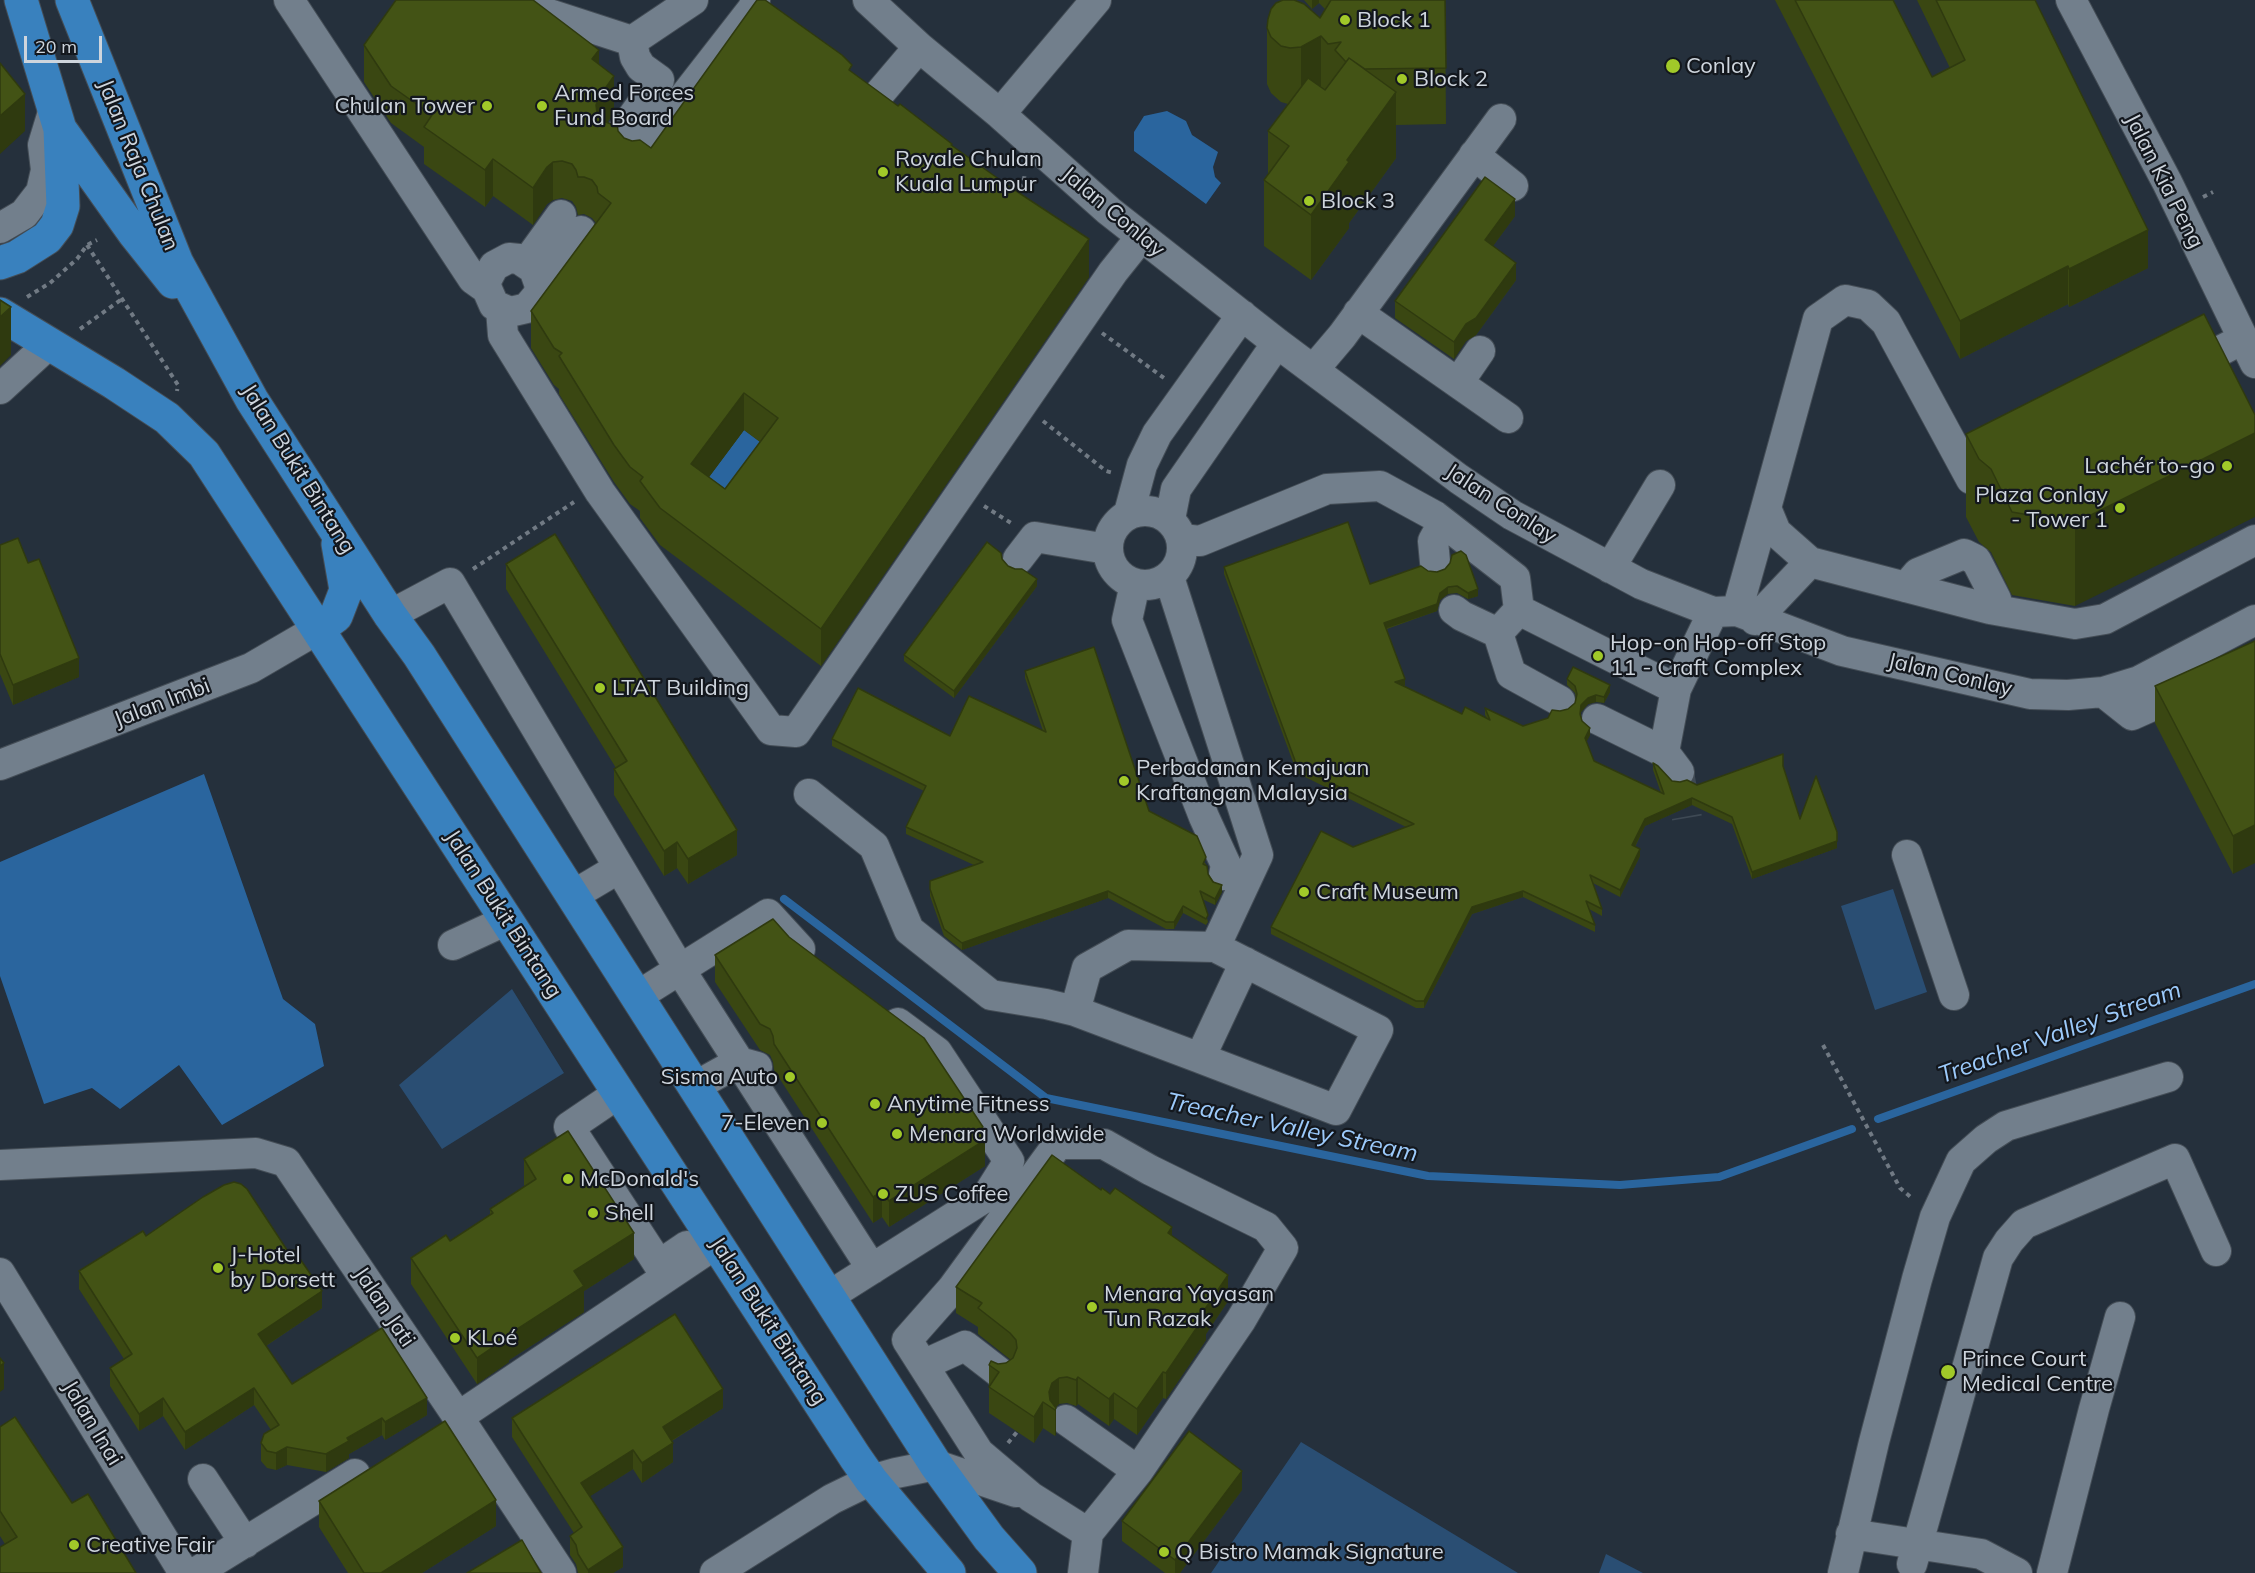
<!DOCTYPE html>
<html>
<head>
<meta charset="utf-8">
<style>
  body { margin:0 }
  #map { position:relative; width:2255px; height:1573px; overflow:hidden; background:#25303c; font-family:Mulish,sans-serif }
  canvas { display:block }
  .scale { position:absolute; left:24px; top:36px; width:78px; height:27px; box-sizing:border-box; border:3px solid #ced5dd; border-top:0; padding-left:8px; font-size:18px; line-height:21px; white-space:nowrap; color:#ced5dd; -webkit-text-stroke:4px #13171d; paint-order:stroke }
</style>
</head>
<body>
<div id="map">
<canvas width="2255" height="1573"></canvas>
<div class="scale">20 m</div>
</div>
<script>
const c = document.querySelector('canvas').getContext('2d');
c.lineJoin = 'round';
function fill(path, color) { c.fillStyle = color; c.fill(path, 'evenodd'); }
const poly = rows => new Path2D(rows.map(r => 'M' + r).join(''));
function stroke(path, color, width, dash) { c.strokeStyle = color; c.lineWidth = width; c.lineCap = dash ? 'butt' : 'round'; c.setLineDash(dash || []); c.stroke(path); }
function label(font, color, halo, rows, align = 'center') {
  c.font = font + ' Mulish,sans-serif'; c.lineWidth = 4.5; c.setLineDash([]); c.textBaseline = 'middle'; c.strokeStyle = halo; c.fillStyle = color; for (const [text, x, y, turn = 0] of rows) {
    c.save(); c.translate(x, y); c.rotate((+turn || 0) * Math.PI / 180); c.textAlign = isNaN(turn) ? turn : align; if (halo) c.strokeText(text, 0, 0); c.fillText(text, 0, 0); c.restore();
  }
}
fill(poly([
  [1893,889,1927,992,1875,1010,1841,906],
  [512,989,564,1073,442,1149,399,1085],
  [1301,1442,1518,1573,1211,1573],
  [1606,1554,1643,1573,1599,1573]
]), '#2a4e73');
fill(poly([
  [1167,111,1186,121,1192,135,1218,152,1213,167,1215,177,1221,183,1206,204,1134,151,1134,132,1144,116],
  [744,430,778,455,725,526,709,477],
  [204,774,283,999,315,1024,324,1066,222,1125,179,1065,120,1109,92,1088,44,1104,0,976,0,862]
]), '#2a659e');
stroke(poly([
  [784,899,1046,1098,1428,1176,1620,1185,1719,1177,1852,1129],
  [1878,1119,2255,984]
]), '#2a659e', 8);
stroke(poly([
  [1679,772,1687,818]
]), '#3e4954', 30, [30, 15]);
const minor = poly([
  [289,0,473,279,487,289,494,305,510,312,527,308,538,295,540,286,534,269,519,259,509,258,494,266,486,281,487,289],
  [506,0,632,41,693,0],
  [868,0,919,47,1000,114,1109,211,1277,343,1459,479,1512,515,1641,584,1713,612,1737,611,1842,651,2030,694,2068,695,2103,692,2139,681,2255,620],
  [2071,0,2167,182,2255,363],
  [874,100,919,47],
  [1000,114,1096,0],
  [613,144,659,80,641,67,635,57,632,41],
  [1474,155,1513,186],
  [634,161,754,7,755,0],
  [0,228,24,214,41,192,46,170,43,145,54,109],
  [527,262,561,215],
  [540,286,581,231],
  [501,309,503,335,600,492,771,730,796,732,1113,272,1141,237],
  [1358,313,1508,418],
  [2187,368,2243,339],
  [1314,369,1342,336,1501,119],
  [1458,383,1480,351],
  [0,389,49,344],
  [1998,465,1971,479,1886,322,1868,305,1845,300,1818,319,1766,508,1776,532,1810,562,1990,609,2075,624,2105,619,2255,540],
  '1108 548a37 37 0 1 1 74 0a37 37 0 1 1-74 0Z',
  [1129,513,1142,465,1157,434,1242,315],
  [1170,519,1176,489,1277,343],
  [1182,539,1200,541,1327,489,1380,486,1435,516,1515,578,1519,610,1498,633,1462,616,1454,610],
  [1018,559,1035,537,1107,549],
  [1435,562,1433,541,1443,523],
  [1610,568,1660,485],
  [1169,577,1258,855,1215,947],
  [1135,584,1127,620,1204,817,1226,865,1224,875],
  [1906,587,1918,573,1964,554,1976,560,1996,599,1990,609],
  [1519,610,1676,689,1713,612],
  [1737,611,1766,508],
  [390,615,450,583,679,968,872,1269],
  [1755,620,1810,562],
  [1498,633,1511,674,1560,701],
  [2103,692,2132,715,2255,660],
  [1597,719,1664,752,1676,689],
  [1664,752,1679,772],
  [0,765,251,668,318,629],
  [809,794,874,846,909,930,991,995,1046,1004,1075,1011,1200,1058],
  [1907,855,1954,995],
  [572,896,619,868],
  [453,945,507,920],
  [636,997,768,914,800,949],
  [1075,1011,1087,968,1128,945,1215,947,1378,1030,1336,1110,1200,1058,1245,962],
  [694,1087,739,1062,757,1067],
  [619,1093,569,1127,659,1265,687,1246],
  [1058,1144,1104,1144,1150,1170,1266,1227,1283,1248,1241,1320,1138,1471,1088,1533,1031,1497,979,1453,907,1340,952,1289,1058,1144],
  [0,1165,256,1153,286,1162,458,1417,561,1573],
  [0,1273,184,1573],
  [829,1296,987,1196,1009,1161,937,1052,898,1023],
  [923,1365,965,1346,1000,1373],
  [458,1417,717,1243],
  [1066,1420,1138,1471],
  [203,1479,245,1543],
  [1851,1534,1981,1554,2017,1573],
  [1912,1564,1998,1258,2009,1241,2024,1224,2175,1159,2216,1251],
  [195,1573,355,1474],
  [715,1573,832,1499,871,1480,896,1473,936,1465,1016,1492],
  [1083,1573,1088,1533],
  [1843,1573,1874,1442,1917,1279,1935,1217,1961,1161,1986,1139,2006,1126,2168,1077],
  [2052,1573,2094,1409,2120,1317]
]);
const major = poly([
  [72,0,177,263,252,400,390,615,419,655,936,1465,989,1538,1020,1573],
  [60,129,134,233,173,282],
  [0,263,17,257,47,238,57,225,63,206,60,129,21,0],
  [0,314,114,383,167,418,204,454,855,1457,871,1480,949,1573],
  [318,629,336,616,346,590,338,544]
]);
stroke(minor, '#444d56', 32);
stroke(major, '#444d56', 35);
stroke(poly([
  [1012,193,1023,185,1025,173],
  [2203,197,2213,192],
  [87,245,178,385,177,391],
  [27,297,50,283,77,259,87,245,97,240],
  [80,329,122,299],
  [1102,333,1164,378],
  [1043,421,1106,471,1113,473],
  [984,506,1011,523],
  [473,569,574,502],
  [1823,1045,1900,1188,1913,1199],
  [1008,1443,1017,1432]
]), '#717a84', 4, [4.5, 4.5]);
stroke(minor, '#727f8c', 30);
stroke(major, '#3981be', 33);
fill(poly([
  [1304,0,1445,0,1446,124,1396,125,1396,158,1349,223,1349,228,1311,280,1264,246,1264,180,1268,174,1268,131,1288,104,1281,102,1271,93,1267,84,1267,28,1320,18,1325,9,1319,3,1312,9],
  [1775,0,1893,0,1932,77,1950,68,1917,0,2035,0,2148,268,2069,307,2068,304,1960,359],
  [364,45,599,64,614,113,607,123,618,131,624,138,651,148,852,73,952,146,1089,277,821,666,660,545,640,518,640,511,630,504,614,482,559,394,559,389,554,385,531,348,531,311,596,223,592,218,584,214,578,215,576,207,572,201,562,198,553,200,547,204,533,225,493,196,485,207,424,164,424,147,391,123,364,82],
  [744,430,760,442,725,489,709,477],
  [1515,216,1493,246,1516,280,1476,335,1466,341,1454,359,1395,318,1395,301],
  [2204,314,2075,606,2012,595,1991,552,1979,542,1966,517,1966,434],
  [0,545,28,563,79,677,13,705,0,674],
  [1002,559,1008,566,1037,586,954,698,904,661,904,655],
  [1450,563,1478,596,1468,599,1457,593,1448,594,1440,600,1437,611,1387,629,1405,685,1404,686,1462,714,1487,718,1485,715,1485,708,1523,726,1548,718,1560,711,1568,709,1575,703,1576,698,1575,693,1567,685,1567,679,1610,692,1604,703,1596,702,1588,704,1581,712,1581,716,1582,721,1590,735,1586,742,1594,761,1661,793,1653,770,1653,763,1672,781,1697,785,1783,766,1800,819,1837,848,1752,879,1732,824,1692,805,1645,826,1635,847,1640,856,1620,897,1593,883,1602,909,1602,916,1589,909,1595,925,1595,932,1523,897,1472,914,1424,1008,1416,1008,1271,934,1271,927,1353,847,1406,827,1297,773,1224,574,1224,567,1370,584,1428,571,1437,572,1445,569],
  [506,564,737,855,688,884,677,868,664,876,614,795,614,769,616,768,506,589],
  [2255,641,2233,874,2155,723,2155,686],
  [1025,671,1149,811,1206,864,1206,865,1208,874,1222,892,1215,905,1202,899,1208,922,1206,925,1183,913,1174,929,1166,929,1108,898,962,950,944,936,930,896,930,881,974,865,906,834,906,827,924,791,832,746,832,739,950,736,1043,731,1025,678],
  [789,937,983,1137,985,1166,889,1227,882,1217,873,1223,774,1070,773,1062,770,1055,760,1050,715,982,715,955],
  [524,1159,634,1259,584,1291,584,1312,509,1360,509,1362,477,1384,411,1284,411,1258,450,1241,490,1215,490,1209,525,1186,524,1185],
  [1101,1190,1172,1236,1228,1301,1206,1334,1206,1340,1166,1399,1163,1398,1137,1435,1114,1419,1109,1426,1078,1404,1076,1406,1067,1403,1059,1404,1056,1407,1056,1434,1055,1436,1043,1428,1034,1443,989,1413,989,1365,1006,1363,1011,1360,978,1334,978,1327,956,1313,956,1287],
  [146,1236,322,1308,266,1346,292,1384,427,1415,385,1440,382,1435,349,1454,349,1458,326,1472,287,1465,276,1470,267,1468,261,1461,261,1443,271,1430,254,1405,185,1450,163,1416,139,1431,110,1386,110,1368,124,1359,79,1289,79,1271],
  [723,1408,672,1441,673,1462,642,1483,633,1469,590,1496,623,1567,613,1573,578,1573,576,1564,570,1555,570,1536,574,1533,512,1437,512,1418],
  [0,1427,72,1503,5,1544,0,1536],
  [1242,1490,1180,1573,1165,1573,1122,1541,1122,1521],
  [319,1501,496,1526,422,1573,348,1573,319,1527]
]), '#3a4712');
fill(poly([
  [1312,0,1319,0,1319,3,1312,9],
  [1321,36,1321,92,1301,103,1301,47],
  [599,50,599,87,592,59],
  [614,76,614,113,599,134,596,105,599,97],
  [1396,92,1396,158,1349,223,1349,228,1311,280,1311,215,1347,160],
  [25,94,25,131,0,154,0,116],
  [493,159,493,196,485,207,485,170],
  [553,162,553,200,547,204,533,225,533,188,547,167],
  [1515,199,1515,216,1485,257,1485,240],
  [2148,230,2148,268,2069,307,2069,269],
  [1089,239,1089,277,821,666,821,629],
  [1516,263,1516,280,1476,335,1466,341,1454,359,1454,342,1466,324],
  [2068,266,2068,304,1960,359,1960,321],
  [11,307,11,355,0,366,0,317],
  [744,393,744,430,691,501,691,464],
  [2255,433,2255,517,2075,606,2075,523],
  [1037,579,1037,586,954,698,954,691],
  [1448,587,1448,594,1440,600,1437,611,1384,629,1384,623,1440,593],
  [1478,589,1478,596,1468,599,1468,593],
  [79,658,79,677,13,705,13,685],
  [1405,679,1405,685,1395,689,1395,682],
  [1610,685,1610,692,1604,703,1604,697],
  [1596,695,1596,702,1588,704,1581,712,1580,721,1581,705,1588,698],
  [1590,728,1590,735,1585,745,1585,738],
  [1692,798,1692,805,1645,826,1632,852,1632,845,1645,819],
  [2255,825,2255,863,2233,874,2233,836],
  [737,830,737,855,688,884,688,859],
  [1837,841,1837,848,1752,879,1752,872],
  [677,842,677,868,664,876,664,851],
  [1640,849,1640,856,1620,897,1620,890],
  [1222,885,1222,892,1215,905,1215,899],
  [1108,891,1108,898,962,950,962,943],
  [1523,891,1523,897,1472,914,1424,1008,1424,1001,1472,907],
  [1183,906,1183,913,1174,929,1174,922],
  [983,1127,983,1141,985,1140,985,1166,889,1227,889,1201],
  [882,1191,882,1217,873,1223,873,1197],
  [1172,1227,1172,1254,1168,1233],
  [634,1233,634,1259,584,1291,584,1312,509,1360,509,1362,477,1384,477,1358,508,1335,574,1271],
  [1228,1275,1228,1301,1206,1334,1206,1340,1166,1399,1166,1373,1203,1312],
  [322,1291,322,1308,258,1351,258,1334],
  [4,1363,4,1389,0,1392,0,1366],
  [1163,1372,1163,1398,1137,1435,1137,1409],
  [1078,1377,1078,1404,1076,1406,1076,1380],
  [1059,1378,1059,1404,1054,1409,1049,1406,1049,1392,1052,1383],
  [254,1388,254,1405,185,1450,185,1432],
  [723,1389,723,1408,663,1446,663,1427],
  [1114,1393,1114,1419,1109,1426,1109,1399],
  [163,1398,163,1416,139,1431,139,1414],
  [427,1398,427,1415,385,1440,385,1422],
  [1043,1402,1043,1428,1034,1443,1034,1417],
  [1056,1408,1056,1434,1055,1436,1055,1410],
  [382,1418,382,1435,349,1454,349,1458,326,1472,326,1454,347,1438],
  [673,1443,673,1462,642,1483,642,1463],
  [287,1447,287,1465,276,1470,276,1453],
  [633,1450,633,1469,581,1502,581,1483],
  [1242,1471,1242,1490,1180,1573,1175,1573,1175,1560],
  [496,1500,496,1526,422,1573,381,1573],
  [623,1547,623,1567,613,1573,588,1573,588,1570]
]), '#2f3a0f');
const building = poly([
  [396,0,533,0,599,50,592,59,614,76,599,97,596,105,597,113,603,121,611,124,617,123,618,131,624,138,632,141,640,140,651,148,757,0,765,0,842,55,852,65,849,70,898,106,900,104,952,144,951,145,1010,187,1089,239,821,629,660,508,640,481,643,477,630,467,614,445,559,356,562,353,554,348,531,311,611,203,598,193,597,187,592,180,584,177,578,177,576,170,572,164,562,161,553,162,547,167,533,188,493,159,485,170,424,127,432,115,391,86,364,45,396,0],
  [744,393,778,418,725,489,691,464,744,393],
  [1283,0,1294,0,1304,4,1320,18,1331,0,1445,0,1446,68,1365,69,1349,58,1346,62,1335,50,1341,42,1328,44,1321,36,1301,47,1290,48,1281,46,1271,37,1267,28,1268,19,1271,9,1276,3,1283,0],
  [1795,0,1893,0,1932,77,1965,60,1936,0,2035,0,2148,230,2069,269,2068,266,1960,321,1795,0],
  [1349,58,1396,92,1347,160,1349,162,1311,215,1264,180,1289,146,1268,131,1308,78,1325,90,1349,58],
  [0,63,25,94,0,116,0,63],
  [1485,177,1515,199,1485,240,1516,263,1476,318,1466,324,1454,342,1395,301,1485,177],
  [0,300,11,307,0,317,0,300],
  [2204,314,2255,415,2255,433,2075,523,2012,512,1991,469,1979,459,1966,434,2204,314],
  [1348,522,1370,584,1421,566,1428,571,1437,572,1445,569,1450,563,1452,555,1461,551,1466,555,1478,589,1468,593,1457,586,1448,587,1440,593,1437,604,1384,623,1405,679,1395,682,1462,714,1465,707,1490,720,1485,708,1523,726,1548,718,1552,710,1560,711,1568,709,1575,703,1577,694,1575,686,1567,679,1573,667,1610,685,1604,697,1596,695,1588,698,1581,705,1580,714,1582,721,1590,728,1585,738,1594,761,1664,794,1653,763,1658,766,1672,781,1680,782,1687,780,1697,785,1783,754,1783,766,1800,819,1816,776,1837,832,1837,841,1752,872,1732,817,1692,798,1645,819,1632,845,1640,849,1620,890,1590,875,1602,909,1586,901,1595,925,1523,891,1472,907,1424,1001,1416,1001,1271,927,1321,831,1353,847,1414,824,1297,766,1224,567,1348,522],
  [555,534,737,830,688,859,677,842,664,851,614,769,627,761,506,564,555,534],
  [18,538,28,563,39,559,79,658,13,685,0,654,0,545,18,538],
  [987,542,1001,553,1002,559,1008,566,1015,569,1022,569,1037,579,954,691,904,655,987,542],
  [2255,641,2255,825,2233,836,2155,686,2255,641],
  [1094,647,1149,811,1197,836,1206,857,1203,864,1207,866,1208,874,1213,882,1222,885,1215,899,1200,891,1208,915,1206,919,1183,906,1174,922,1166,922,1108,891,962,943,944,929,930,889,930,881,983,862,906,827,926,786,832,739,858,688,950,736,969,696,1046,732,1025,671,1094,647],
  [773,919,789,937,924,1038,983,1127,979,1130,985,1140,889,1201,882,1191,873,1197,774,1044,773,1036,770,1029,760,1024,715,955,773,919],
  [568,1131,634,1233,574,1271,584,1286,508,1335,509,1336,477,1358,411,1258,446,1235,450,1241,493,1213,490,1209,536,1179,524,1159,568,1131],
  [1052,1155,1101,1190,1102,1188,1110,1194,1115,1188,1172,1227,1168,1233,1228,1275,1203,1312,1206,1314,1166,1373,1163,1372,1137,1409,1114,1393,1109,1399,1078,1377,1076,1380,1067,1377,1059,1378,1052,1383,1049,1392,1050,1400,1056,1408,1055,1410,1043,1402,1034,1417,989,1387,999,1372,989,1365,991,1361,998,1364,1006,1363,1013,1358,1017,1348,1016,1340,1010,1333,978,1308,982,1303,956,1287,1052,1155],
  [234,1182,241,1184,247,1189,289,1253,294,1250,322,1291,258,1334,292,1384,382,1328,427,1398,385,1422,382,1418,347,1438,349,1441,326,1454,287,1447,276,1453,267,1451,261,1443,264,1434,279,1425,254,1388,185,1432,163,1398,139,1414,110,1368,132,1354,79,1271,143,1231,146,1236,203,1197,224,1185,234,1182],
  [675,1314,723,1389,663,1427,673,1443,642,1463,633,1450,581,1483,623,1547,588,1570,578,1554,576,1545,570,1536,582,1527,512,1418,675,1314],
  [0,1358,4,1363,0,1366,0,1358],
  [15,1417,72,1503,88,1494,136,1573,0,1573,0,1547,17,1537,0,1511,0,1427,15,1417],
  [445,1421,496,1500,381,1573,364,1573,319,1501,445,1421],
  [1189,1431,1242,1471,1175,1560,1122,1521,1189,1431],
  [522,1540,541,1573,467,1573,522,1540]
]);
fill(building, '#435315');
stroke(building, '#2f3a0f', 1.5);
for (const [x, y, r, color] of [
  [1345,20,6,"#a1c929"],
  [1673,66,8,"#a1c929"],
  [1402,79,6,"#a1c929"],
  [487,106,6,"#a1c929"],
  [542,106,6,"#a1c929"],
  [883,172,6,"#a1c929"],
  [1309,201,6,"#a1c929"],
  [2227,466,6,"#a1c929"],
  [2120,508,6,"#a1c929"],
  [1598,656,6,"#a1c929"],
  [600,688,6,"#a1c929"],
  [1124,781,6,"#a1c929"],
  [1304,892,6,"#a1c929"],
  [790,1077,6,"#a1c929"],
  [875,1104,6,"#a1c929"],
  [822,1123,6,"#a1c929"],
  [897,1134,6,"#a1c929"],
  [568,1179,6,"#a1c929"],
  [883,1194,6,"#a1c929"],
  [593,1213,6,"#a1c929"],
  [218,1268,6,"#a1c929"],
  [1092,1307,6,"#a1c929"],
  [455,1338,6,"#a1c929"],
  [1948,1372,8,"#a1c929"],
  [74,1545,6,"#a1c929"],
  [1164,1552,6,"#a1c929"]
]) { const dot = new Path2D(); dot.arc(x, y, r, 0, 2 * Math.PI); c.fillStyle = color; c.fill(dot); stroke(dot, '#13171d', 2); }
label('22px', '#ced5dd', '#13171d', [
  ["Block 1",1357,20],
  ["Conlay",1686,66],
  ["Block 2",1414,79],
  ["Armed Forces",554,93],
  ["Fund Board",554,118],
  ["Chulan Tower",475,106,"right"],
  ["Royale Chulan",895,159],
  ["Kuala Lumpur",895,184],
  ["Block 3",1321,201],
  ["Lachér to-go",2215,466,"right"],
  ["Plaza Conlay",2108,495,"right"],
  ["- Tower 1",2108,520,"right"],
  ["Hop-on Hop-off Stop",1610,643],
  ["11 - Craft Complex",1610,668],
  ["LTAT Building",612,688],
  ["Perbadanan Kemajuan",1136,768],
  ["Kraftangan Malaysia",1136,793],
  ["Craft Museum",1316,892],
  ["Sisma Auto",778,1077,"right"],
  ["Anytime Fitness",887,1104],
  ["7-Eleven",810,1123,"right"],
  ["Menara Worldwide",909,1134],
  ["McDonald's",580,1179],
  ["ZUS Coffee",895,1194],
  ["Shell",605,1213],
  ["J-Hotel",230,1255],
  ["by Dorsett",230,1280],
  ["Menara Yayasan",1104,1294],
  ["Tun Razak",1104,1319],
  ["KLoé",467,1338],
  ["Prince Court",1962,1359],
  ["Medical Centre",1962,1384],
  ["Creative Fair",86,1545],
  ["Q Bistro Mamak Signature",1176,1552]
], 'left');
label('22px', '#ced5dd', '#13171d', [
  ["Jalan Raja Chulan",138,165,68],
  ["Jalan Kia Peng",2164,181,63],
  ["Jalan Conlay",1113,212,40],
  ["Jalan Bukit Bintang",298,469,58],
  ["Jalan Conlay",1501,504,33],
  ["Jalan Conlay",1950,675,13],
  ["Jalan Imbi",162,703,-21],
  ["Jalan Bukit Bintang",503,914,57],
  ["Jalan Jati",384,1307,56],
  ["Jalan Bukit Bintang",768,1321,57],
  ["Jalan Inai",92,1423,59]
]);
label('italic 24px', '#9ccafb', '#13171d', [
  ["Treacher Valley Stream",2060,1033,-20],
  ["Treacher Valley Stream",1292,1128,12]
]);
</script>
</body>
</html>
